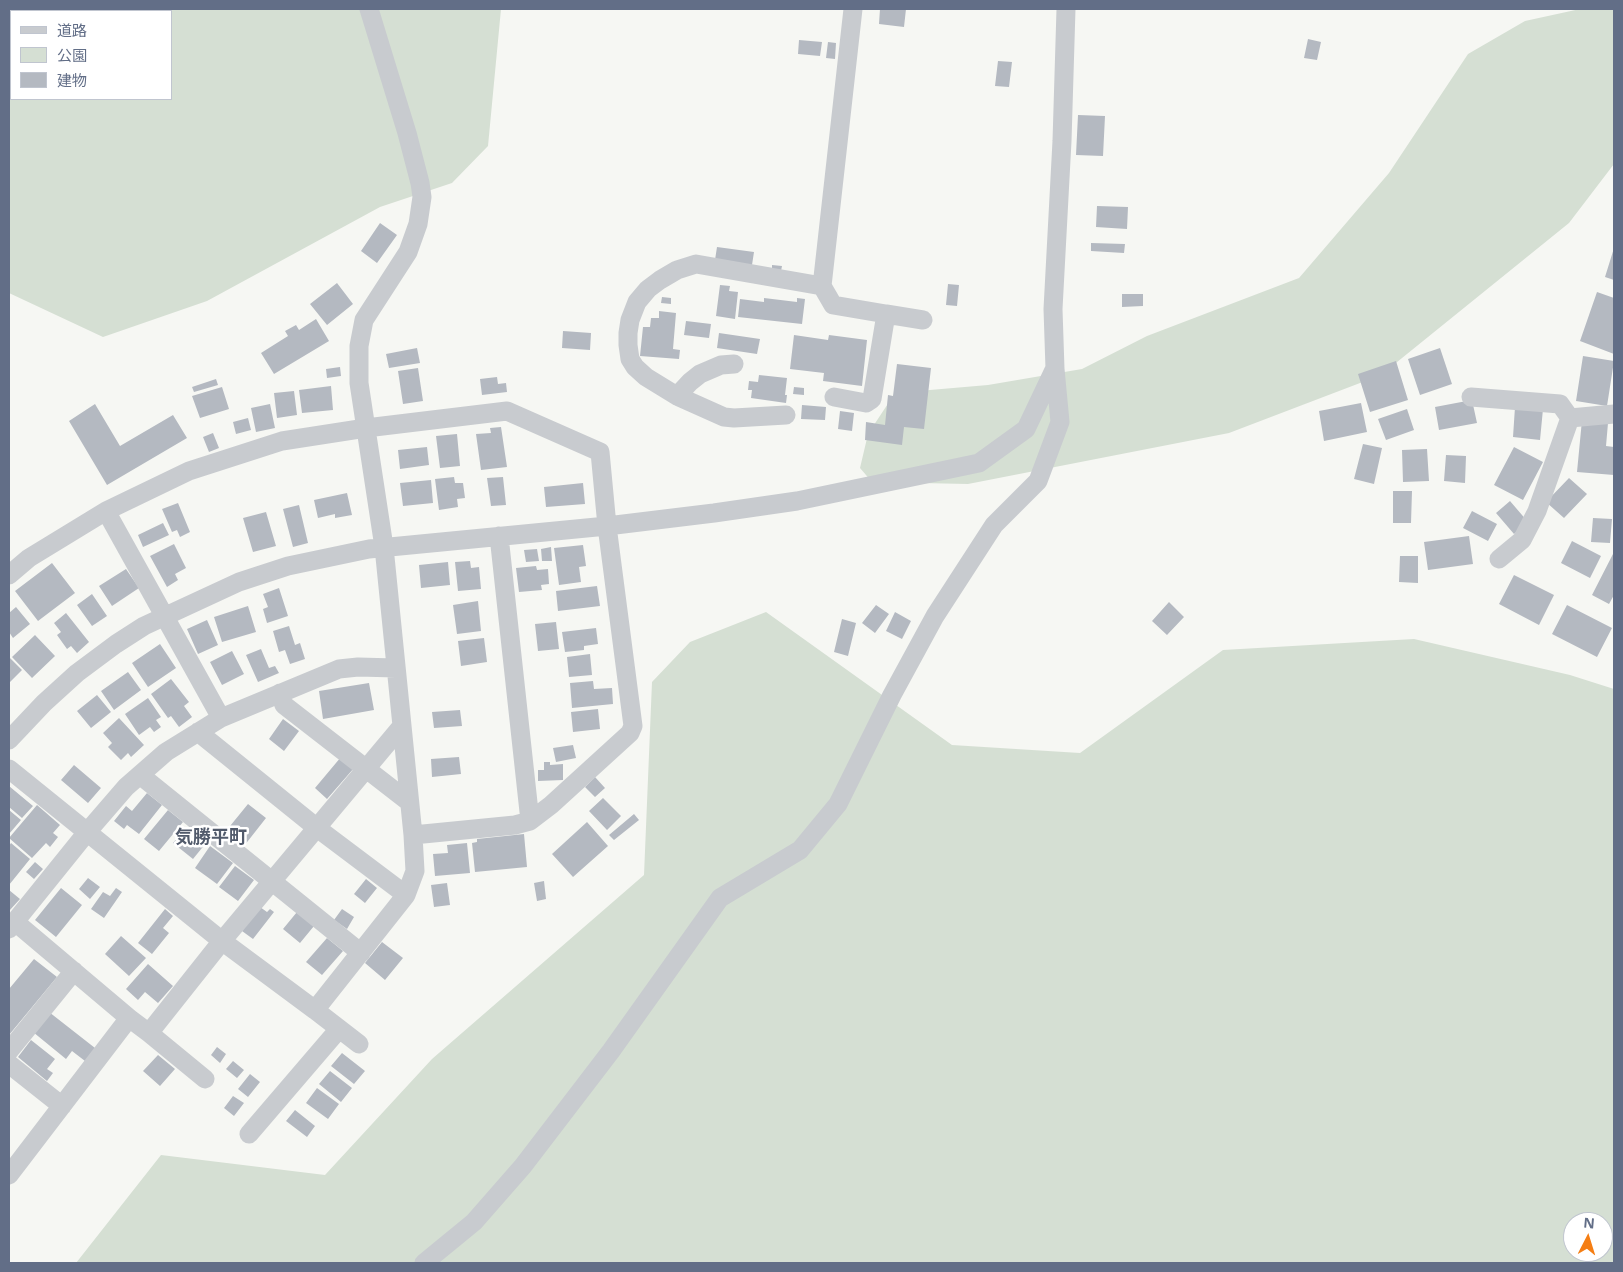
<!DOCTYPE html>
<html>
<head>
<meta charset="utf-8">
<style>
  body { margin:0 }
  #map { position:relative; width:1623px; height:1272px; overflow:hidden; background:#f6f7f3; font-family:"Open Sans","Noto Sans JP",sans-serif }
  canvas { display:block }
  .frame { position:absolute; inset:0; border:10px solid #626e87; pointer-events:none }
  .legend { position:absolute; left:10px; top:10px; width:162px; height:90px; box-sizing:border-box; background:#fff; border:1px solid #c0c5cf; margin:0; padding:6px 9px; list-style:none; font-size:15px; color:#626e87 }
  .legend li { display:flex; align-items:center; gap:10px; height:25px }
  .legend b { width:25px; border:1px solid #c0c5cf }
  .north { position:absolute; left:1563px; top:1212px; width:50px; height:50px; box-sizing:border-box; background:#fff; border:1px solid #c0c5cf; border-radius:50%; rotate:5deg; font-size:14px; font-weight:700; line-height:20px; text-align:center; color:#626e87 }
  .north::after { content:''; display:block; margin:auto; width:18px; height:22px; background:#f57e14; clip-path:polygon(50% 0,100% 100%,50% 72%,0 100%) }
</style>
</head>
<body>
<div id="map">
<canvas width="1623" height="1272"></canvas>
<div class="frame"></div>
<ul class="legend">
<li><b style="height:6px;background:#c8cbcf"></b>道路</li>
<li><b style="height:14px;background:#d5dfd3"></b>公園</li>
<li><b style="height:14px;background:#b4b9c1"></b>建物</li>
</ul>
<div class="north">N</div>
</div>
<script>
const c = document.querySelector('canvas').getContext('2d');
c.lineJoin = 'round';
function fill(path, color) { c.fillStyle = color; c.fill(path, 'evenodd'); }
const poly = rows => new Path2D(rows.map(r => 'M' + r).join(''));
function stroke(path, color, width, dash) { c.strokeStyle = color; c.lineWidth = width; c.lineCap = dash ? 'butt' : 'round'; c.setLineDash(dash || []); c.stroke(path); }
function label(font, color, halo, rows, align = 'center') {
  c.font = font + ' "Open Sans","Noto Sans JP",sans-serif'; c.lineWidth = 5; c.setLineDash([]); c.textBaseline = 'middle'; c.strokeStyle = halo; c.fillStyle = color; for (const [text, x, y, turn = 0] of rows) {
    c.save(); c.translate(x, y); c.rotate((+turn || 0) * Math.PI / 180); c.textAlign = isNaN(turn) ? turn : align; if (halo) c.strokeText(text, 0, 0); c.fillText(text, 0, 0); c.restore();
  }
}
fill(poly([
  [9,9,501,9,488,146,452,183,380,207,207,301,103,337,9,293],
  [11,11,171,11,171,99,11,99],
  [1580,9,1614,9,1614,164,1569,223,1381,375,1229,433,968,484,872,482,860,468,868,434,895,393,988,385,1082,369,1147,336,1299,278,1389,173,1468,54,1525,21],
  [766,612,952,745,1080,753,1223,650,1414,639,1570,675,1614,689,1614,1263,76,1263,161,1155,325,1175,432,1059,644,875,652,682,690,642],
  [1573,1222,1603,1222,1603,1252,1573,1252]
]), '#d5dfd3');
fill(poly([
  [880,9,906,9,904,27,879,24],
  [1308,39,1321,42,1317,60,1304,58],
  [799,40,822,42,820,56,798,54],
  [828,42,836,43,835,59,826,58],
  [998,61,1012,62,1009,87,995,86],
  [1078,115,1105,116,1103,156,1076,155],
  [1097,206,1128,207,1127,229,1096,227],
  [380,223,397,235,377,263,361,251],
  [1091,243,1125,244,1124,253,1091,251],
  [717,247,754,252,752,265,715,260],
  [1614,248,1614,280,1605,277],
  [772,265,782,266,781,271,772,270],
  [337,283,353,304,327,325,310,304],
  [948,284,959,285,957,306,946,305],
  [720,285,730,286,729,291,738,292,735,319,716,316],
  [1597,292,1614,298,1614,354,1580,341],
  [1122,294,1143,294,1143,306,1122,307],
  [662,297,671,298,671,304,661,303],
  [764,298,797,302,797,298,805,299,802,324,738,317,740,299,764,302],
  [659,311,676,313,673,349,680,350,679,359,640,356,643,327,650,327,651,318,659,318],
  [316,319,329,341,274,374,261,353,288,336,285,331,296,325,299,330],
  [686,321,711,324,709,338,684,335],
  [563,331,591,333,590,350,562,348],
  [719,333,760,339,757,354,717,348],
  [794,335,828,340,829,335,867,340,862,386,823,381,824,373,790,369],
  [417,348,420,363,389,368,386,354],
  [1440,348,1452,384,1420,395,1408,359],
  [1583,356,1614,361,1607,406,1576,401],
  [1396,361,1408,400,1370,412,1358,374],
  [897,364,931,368,924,429,904,427,902,445,865,440,866,422,885,425,888,395,893,396],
  [340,367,341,376,327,378,326,369],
  [418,368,423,401,403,404,398,371],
  [759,375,787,378,785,395,787,395,786,403,751,398,752,390,748,390,749,381,758,382],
  [497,377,498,384,506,383,507,392,482,395,480,379],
  [216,379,218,385,194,392,192,387],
  [331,386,333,410,302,413,299,390],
  [222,387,229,409,200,418,192,396],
  [794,387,804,388,804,395,793,394],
  [294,391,297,415,277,418,274,393],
  [1472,400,1477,423,1439,430,1435,407],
  [1361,403,1367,432,1324,441,1319,411],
  [95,404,120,446,173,415,187,438,107,485,69,421],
  [270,404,275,428,256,432,251,408],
  [802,405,826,407,825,420,801,419],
  [1515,407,1543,409,1540,440,1513,437],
  [1407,409,1414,430,1386,440,1378,419],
  [840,411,854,413,852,431,838,429],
  [248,418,251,430,236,434,233,422],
  [1582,420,1608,423,1606,446,1614,447,1614,475,1577,472],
  [501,427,507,467,481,470,476,434,491,433,490,428],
  [213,433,219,448,209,452,203,437],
  [457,434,460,466,440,468,436,436],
  [1363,444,1382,448,1374,484,1354,479],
  [427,447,429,465,400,469,398,450],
  [1514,447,1543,462,1523,500,1494,485],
  [1427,449,1429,481,1403,482,1402,450],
  [1446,455,1466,456,1465,483,1444,481],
  [454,477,455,483,463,483,465,498,457,499,458,507,439,510,435,479],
  [503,477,506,505,491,506,487,478],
  [1569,478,1587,494,1564,518,1546,502],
  [431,480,433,503,403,506,400,483],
  [583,483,585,504,546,507,544,487],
  [1393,491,1412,491,1411,523,1393,523],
  [347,493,352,515,335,518,335,514,318,518,314,500],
  [1510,501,1528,522,1514,534,1496,513],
  [178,503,190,532,180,537,177,530,172,532,162,509],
  [299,505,308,543,293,547,283,509],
  [1472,511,1497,524,1488,541,1463,528],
  [266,512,276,546,253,552,243,518],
  [1593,518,1612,519,1610,543,1591,542],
  [163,523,169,535,143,547,138,535],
  [1469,536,1473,564,1428,570,1424,542],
  [1572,541,1601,556,1590,578,1561,563],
  [174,544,186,568,175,574,178,580,167,587,150,556],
  [583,545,586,566,579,567,581,582,559,585,554,548],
  [551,547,552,561,542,561,541,549],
  [537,549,539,561,526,562,524,550],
  [1614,552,1614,595,1609,604,1592,595],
  [1400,556,1418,556,1418,583,1399,582],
  [470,561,471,568,479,567,481,589,458,591,455,562],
  [448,562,450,585,421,588,419,565],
  [52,563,75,593,38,621,15,591],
  [536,566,537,570,548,569,549,584,541,585,542,590,519,592,516,568],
  [126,569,139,588,112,606,99,586],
  [1514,575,1554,595,1539,625,1499,604],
  [597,586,600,606,558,611,556,591],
  [279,588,288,616,267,623,263,609,268,607,263,594],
  [92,594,107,616,92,626,77,605],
  [478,601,481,631,457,634,453,605],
  [1169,602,1184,617,1167,635,1152,621],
  [876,605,889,614,875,633,862,623],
  [1567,605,1612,628,1597,657,1552,634],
  [248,606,256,632,222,642,214,617],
  [16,607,30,624,13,638,9,632,9,613],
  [895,612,911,621,902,639,886,631],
  [66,613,89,642,77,653,71,646,67,649,57,635,61,632,54,623],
  [842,619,856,623,848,656,834,652],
  [207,620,218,645,198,654,187,629],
  [556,622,559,649,538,651,535,624],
  [289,626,295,645,300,643,305,659,290,664,285,650,279,652,273,631],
  [596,628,598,644,584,646,584,650,565,652,562,632],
  [35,635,55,656,32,678,12,657],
  [484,638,487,662,461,666,458,641],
  [160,644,176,668,148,687,132,663],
  [261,649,269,668,275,666,279,673,258,682,246,655],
  [232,651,244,674,222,685,210,662],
  [590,654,592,675,569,677,567,657],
  [9,657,22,670,9,683],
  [128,672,141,690,114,710,101,691],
  [171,679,189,702,184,706,192,717,179,727,171,716,168,718,151,694],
  [593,681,594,689,612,688,613,704,572,708,570,683],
  [369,683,374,710,323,719,319,691],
  [97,695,111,712,91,728,77,711],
  [148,698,161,717,156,720,161,727,154,732,150,727,139,735,125,714],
  [598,709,600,729,573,732,571,712],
  [460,710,462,726,434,728,432,712],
  [119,718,144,745,131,757,128,753,121,760,108,747,112,743,103,733],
  [283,719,299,731,284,751,269,739],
  [573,745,576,758,556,762,553,748],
  [341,757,354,768,327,799,315,788],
  [459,757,461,774,432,777,431,759],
  [544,762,550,762,550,765,563,764,563,780,538,781,538,770,544,770],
  [74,765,101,788,88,803,61,780],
  [595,777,605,788,595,797,585,787],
  [9,786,33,806,22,818,9,807],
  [147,793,162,805,139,834,127,825,124,829,114,821,126,806,132,811],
  [603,798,621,816,607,830,589,811],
  [248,804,266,818,244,846,226,831],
  [37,805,60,825,53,833,58,837,50,847,46,843,32,858,9,838],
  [9,810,21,820,9,834],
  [168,810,183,822,159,851,144,839],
  [634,814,639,820,614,840,609,835],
  [587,822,608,846,573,877,552,854],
  [186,827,206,843,193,859,173,843],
  [524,834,527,867,475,872,472,843,477,842,477,839],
  [11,843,30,859,9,885,9,846],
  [467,843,470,873,435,876,433,854,448,853,447,845],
  [210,846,233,863,217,884,195,868],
  [35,862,43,869,34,879,26,872],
  [235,866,254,880,238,901,219,887],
  [88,878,100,887,90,899,79,889],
  [366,879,377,888,365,903,354,894],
  [544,881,546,899,537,901,534,883],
  [447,883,450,905,434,907,431,885],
  [61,888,82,905,56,937,35,920],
  [116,888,122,892,104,918,91,909,103,892,110,896],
  [9,890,20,899,9,911],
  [260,907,267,912,270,909,274,912,253,939,242,931],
  [165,909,173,916,163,928,169,933,152,954,138,943],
  [342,909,354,917,347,929,334,920],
  [297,912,314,926,300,943,283,929],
  [121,936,146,958,129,976,105,954],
  [327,938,343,951,322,975,306,962],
  [382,942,403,958,385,980,365,963],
  [34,959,57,977,9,1035,9,989],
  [148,964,173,986,158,1003,145,992,138,1000,126,989],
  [49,1012,95,1048,85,1061,72,1051,66,1059,33,1032],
  [31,1040,55,1059,47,1069,53,1073,47,1081,18,1057],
  [217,1047,226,1054,220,1063,211,1055],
  [342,1053,365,1071,354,1084,331,1066],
  [158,1055,175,1069,160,1086,143,1071],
  [233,1061,244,1070,237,1078,226,1069],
  [330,1071,352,1088,341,1102,319,1084],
  [250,1074,260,1082,248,1097,238,1089],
  [317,1088,339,1104,328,1119,306,1103],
  [233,1096,244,1103,234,1116,224,1108],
  [295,1110,315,1126,307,1137,286,1121]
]), '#b4b9c1');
stroke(poly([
  [822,286,833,305,886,314,872,399,866,403,834,397],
  [886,314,923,320],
  [677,396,690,382,700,374,721,365,734,364],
  [1471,397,1560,404,1570,418],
  [786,415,734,418,724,417,677,396,646,377,635,367,630,359,628,345,628,333,630,320,637,302,648,289,660,280,677,270,696,264,822,286,853,9],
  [106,511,221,718],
  [499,536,530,821],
  [1499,559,1522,540,1537,511,1570,418,1614,414],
  [9,575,29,558,106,511,189,471,282,441,366,428,507,411,600,452,607,526,633,726,630,733,551,805,530,821,515,825,413,835],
  [280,693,284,705,409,802],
  [198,732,317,828,406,895],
  [9,740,44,703,77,673,116,644,144,626,239,582,288,566,369,549,607,526,714,513,797,501,979,463,1026,429,1054,370],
  [9,769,222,941,315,1010,406,895,415,871,413,835,384,547,359,383,359,346,364,320,408,252,418,224,422,197,420,183,407,133,369,9],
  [140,775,361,953],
  [14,921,129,1018],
  [9,929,88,831,126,787,166,752,221,718,339,669,358,667,396,668],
  [315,1010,359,1044],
  [149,1033,205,1079],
  [9,1051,74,971],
  [9,1064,62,1106],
  [249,1134,339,1029],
  [9,1175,129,1018,149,1033,222,941,401,727],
  [424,1263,474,1222,523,1166,611,1051,720,898,800,850,838,804,892,695,935,616,994,525,1038,481,1060,422,1055,369,1053,309,1062,141,1066,9]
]), '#c8cbcf', 19);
label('bold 18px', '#515a6b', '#fff', [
  ["気勝平町",211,838]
]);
</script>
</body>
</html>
